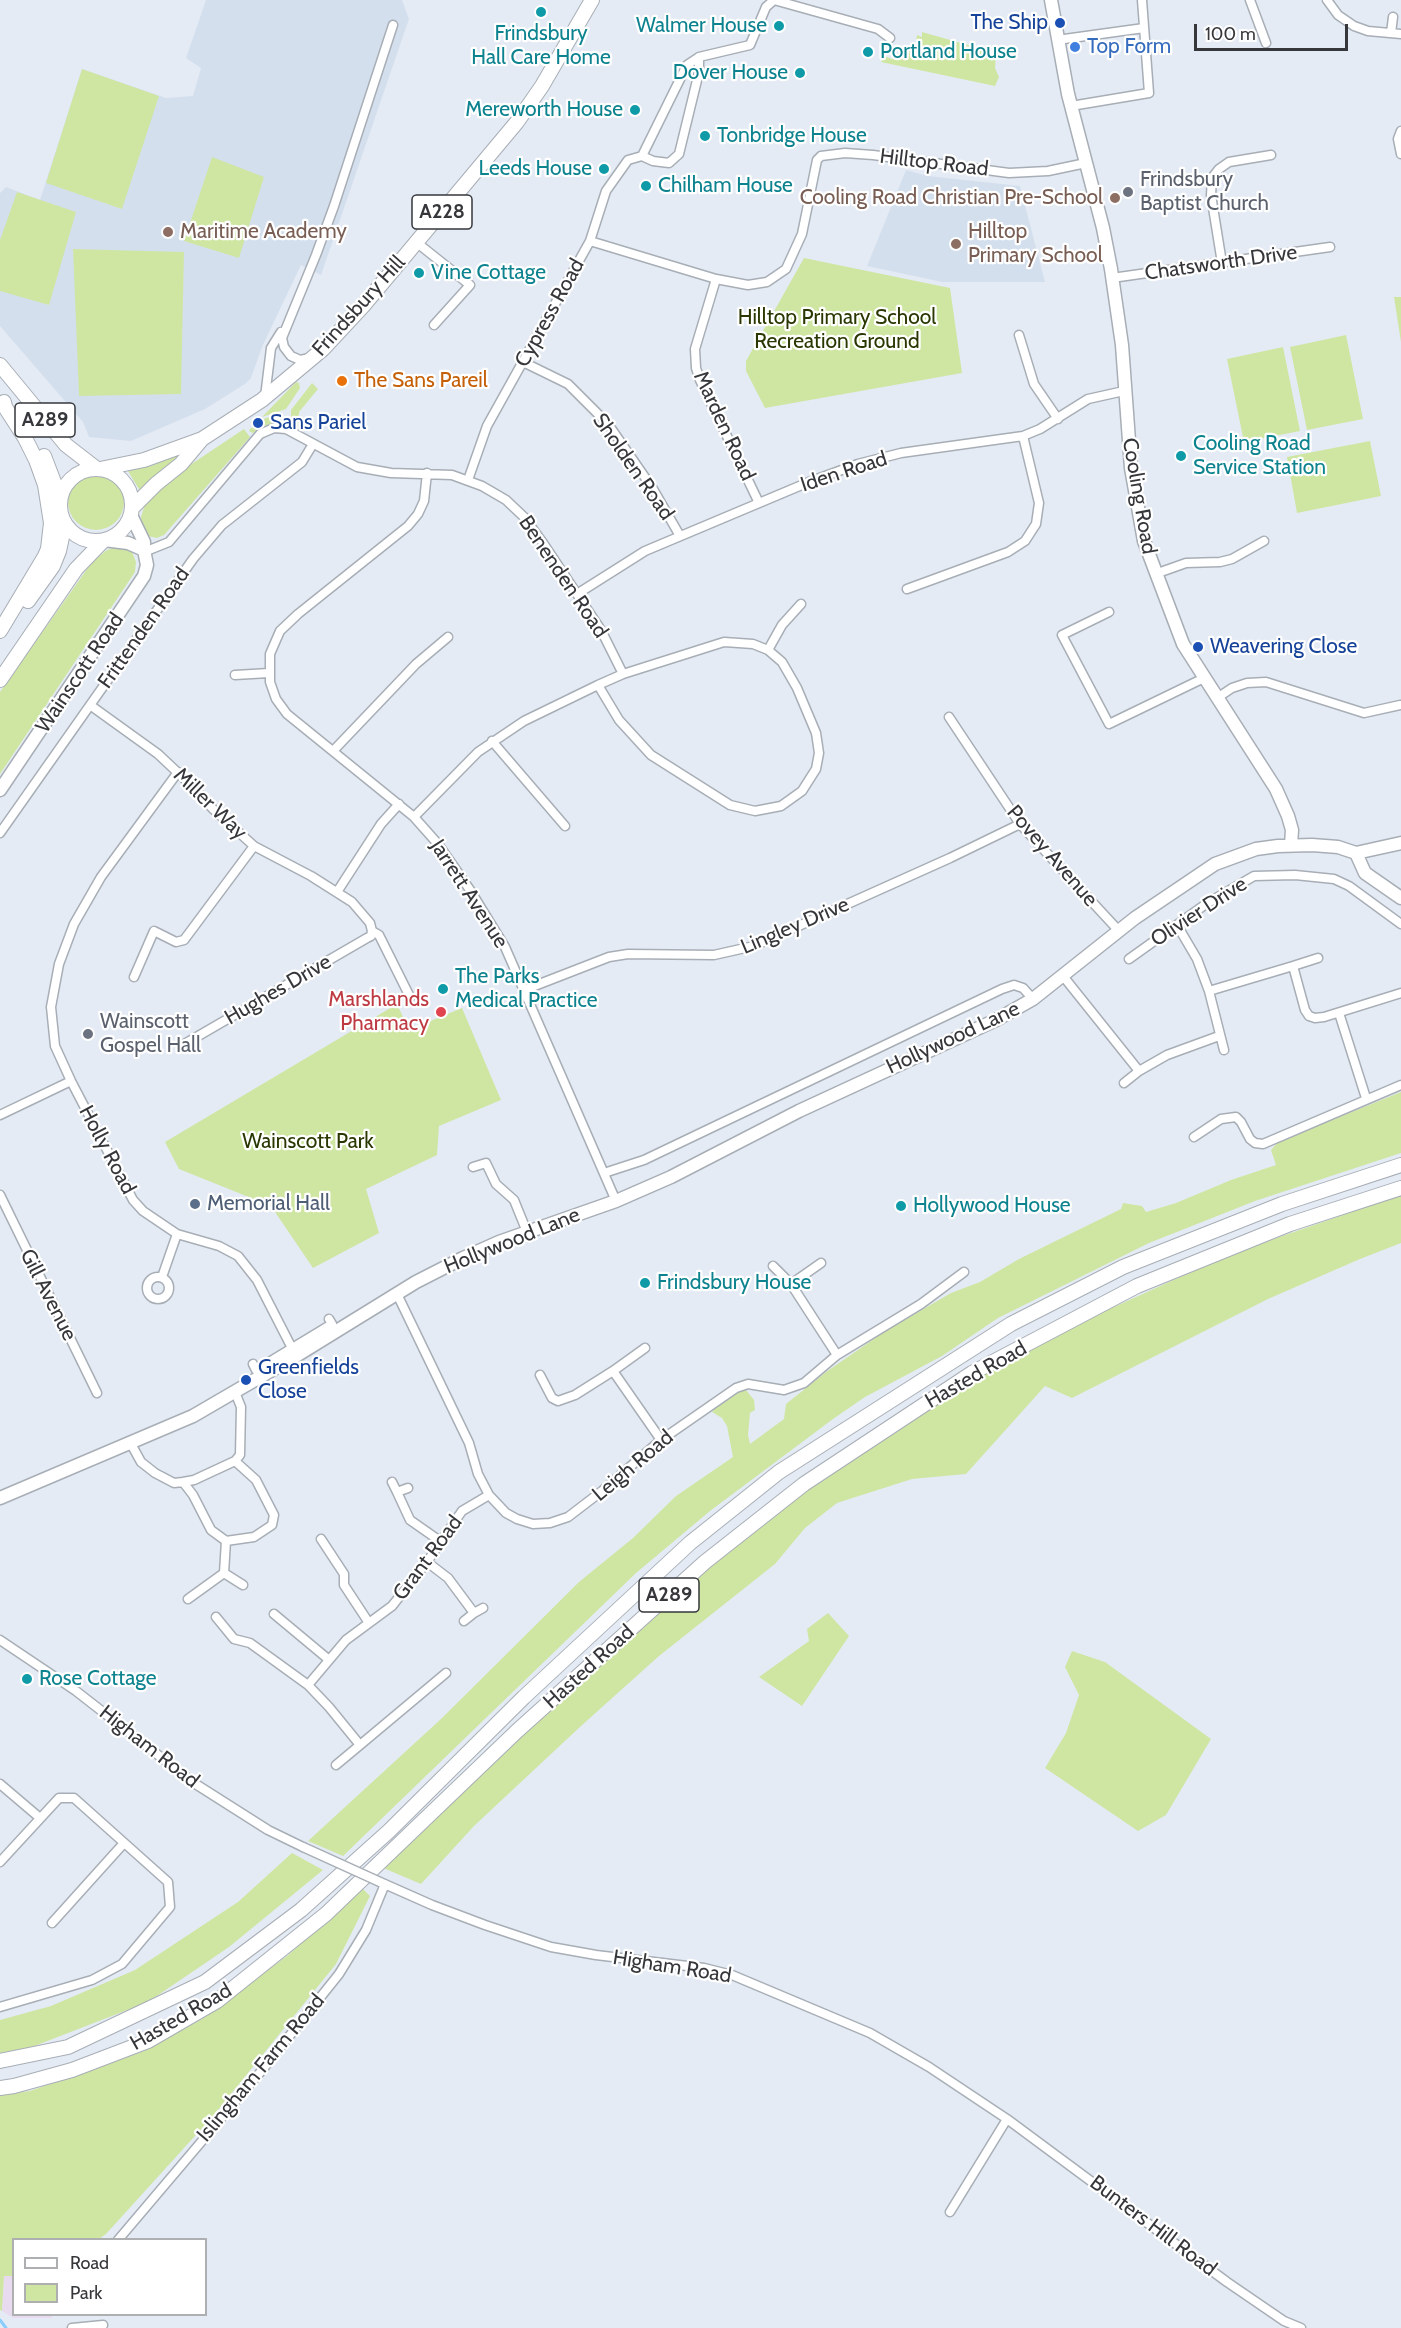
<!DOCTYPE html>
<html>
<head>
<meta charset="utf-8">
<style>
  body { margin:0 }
  #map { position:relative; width:1401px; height:2328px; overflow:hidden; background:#e4ebf4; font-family:Cabin,sans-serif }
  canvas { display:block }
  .legend { position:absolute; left:12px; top:2238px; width:195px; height:78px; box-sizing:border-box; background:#fff; border:2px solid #aeafb1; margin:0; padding:8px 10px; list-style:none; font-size:18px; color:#35373b }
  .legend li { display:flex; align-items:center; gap:12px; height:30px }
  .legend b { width:30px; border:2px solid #aeafb1 }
  .scale { position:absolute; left:1194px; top:24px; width:154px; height:27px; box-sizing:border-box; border:3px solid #35373b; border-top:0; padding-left:8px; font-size:18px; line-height:21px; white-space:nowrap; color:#35373b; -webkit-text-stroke:4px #fff; paint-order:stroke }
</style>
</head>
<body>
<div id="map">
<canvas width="1401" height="2328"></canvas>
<ul class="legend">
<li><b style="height:8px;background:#fff"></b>Road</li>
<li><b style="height:16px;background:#cfe6a3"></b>Park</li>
</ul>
<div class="scale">100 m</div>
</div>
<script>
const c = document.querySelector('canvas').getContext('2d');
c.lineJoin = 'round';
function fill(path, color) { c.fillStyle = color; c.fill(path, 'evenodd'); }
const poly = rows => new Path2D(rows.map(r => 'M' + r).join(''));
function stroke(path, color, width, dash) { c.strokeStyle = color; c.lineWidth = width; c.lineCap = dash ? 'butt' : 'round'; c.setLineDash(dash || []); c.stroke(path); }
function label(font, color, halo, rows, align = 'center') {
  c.font = font + ' Cabin,sans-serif'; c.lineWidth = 4.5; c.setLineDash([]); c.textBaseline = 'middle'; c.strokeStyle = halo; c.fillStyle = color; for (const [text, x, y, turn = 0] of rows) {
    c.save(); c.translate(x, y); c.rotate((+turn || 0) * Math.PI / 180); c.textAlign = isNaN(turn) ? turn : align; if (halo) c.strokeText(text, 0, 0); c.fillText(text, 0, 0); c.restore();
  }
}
fill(poly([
  [206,0,402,0,409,19,321,275,301,265,262,347,251,378,245,384,205,409,131,441,89,437,83,422,0,326,0,193,6,187,40,200,82,69,166,98,193,96,201,68,186,58],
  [906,170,928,176,1020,186,1045,282,942,282,867,266]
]), '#d4dfee');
fill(poly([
  [4,2275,13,2276,14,2314,52,2315,52,2318,13,2318,2,2311]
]), '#e8dbef');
fill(poly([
  [922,32,982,49,982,53,996,55,995,68,999,77,995,86,881,62,884,56,892,59,906,48,915,51,917,35,922,37],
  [82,69,159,96,122,209,46,183],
  [212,157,264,177,239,258,184,241],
  [17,192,76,212,49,305,0,291,0,240],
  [73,249,184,252,181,394,79,396],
  [804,258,950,288,962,373,765,408,746,371,746,361],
  [1394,297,1401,297,1401,342],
  [1346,335,1363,419,1307,430,1290,347],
  [1283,347,1300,431,1244,442,1227,359],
  [296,382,299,383,300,388,286,409,262,417],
  [312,383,318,389,299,412,298,428,291,420,291,410],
  [276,415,286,418,288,426,272,424,260,427,253,433,250,432,249,430,263,419],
  [244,429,250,437,164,535,157,538,148,536,142,526,141,517,146,501,181,471],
  [1370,441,1381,496,1297,513,1287,457],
  [179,454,182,456,140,491,128,471,151,466],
  '68 502a28 28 0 1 1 56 0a28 28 0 1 1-56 0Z',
  [118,546,132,552,136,562,135,572,0,774,0,692,92,562,107,550],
  [397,1004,409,1030,462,1008,501,1100,439,1126,437,1155,366,1189,379,1233,313,1268,271,1206,179,1169,165,1142],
  [1401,1092,1401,1153,1255,1201,1149,1243,998,1318,942,1356,865,1397,833,1419,710,1511,636,1573,343,1856,308,1841,441,1719,579,1582,633,1538,676,1496,733,1457,727,1426,722,1418,712,1412,720,1402,736,1392,746,1390,754,1400,755,1410,750,1413,748,1435,750,1444,784,1419,786,1404,826,1372,884,1332,951,1293,980,1282,1019,1259,1121,1209,1123,1203,1142,1206,1146,1212,1176,1203,1231,1180,1276,1165,1271,1150,1278,1142],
  [1401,1195,1401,1243,1360,1259,1268,1299,1072,1398,1045,1386,966,1474,912,1479,837,1503,805,1528,775,1564,659,1656,581,1726,474,1826,421,1884,381,1867,564,1694,721,1555,819,1479,913,1417,1050,1336,1233,1253],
  [828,1613,849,1636,802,1706,759,1677,809,1641,807,1629],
  [1072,1651,1105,1662,1211,1739,1166,1815,1138,1831,1045,1768,1066,1733,1079,1695,1065,1667],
  [292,1853,323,1870,229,1947,148,2002,32,2047,0,2053,0,2020,51,2006,135,1970,238,1902],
  [363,1889,370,1896,336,1964,214,2115,106,2234,99,2239,14,2240,13,2276,4,2276,2,2311,0,2310,0,2095,30,2091,144,2051,202,2019,287,1956]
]), '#cfe6a3');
stroke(poly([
  [0,2320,6,2328]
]), '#89cdfe', 3);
const street = poly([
  [1250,0,1266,43],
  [1327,0,1338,15,1354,26,1368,31,1401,34],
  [1391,33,1393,17],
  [1057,40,1144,28],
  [1071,106,1149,93,1142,0],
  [1401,131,1398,139,1401,154],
  [642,156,653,161,669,163,679,154,699,72,699,57],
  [590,241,716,279,748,285,767,282,786,269,802,234,817,160,821,156,845,153,873,155,1009,173,1048,171,1086,163],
  [416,242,470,285,434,325],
  [1222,263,1211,195,1212,178,1219,169,1229,162,1271,155],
  [1112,278,1330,247],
  [716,279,695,349,696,368,700,380,759,503],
  [1019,335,1034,384,1058,419],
  [310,358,300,360,291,356,284,347,282,338,316,255,334,206,393,25],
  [523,362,568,384,608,424,653,489,680,536],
  [265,397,271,348,281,332],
  [427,473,424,501,418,514,408,526,298,614,280,631,270,654,270,682,276,699,287,714,414,817,438,844,470,890,505,947,616,1201],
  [468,480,487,426,590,241,606,191,628,160,642,156,687,65,699,57,750,45,766,7,774,0,878,29,890,38],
  [144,552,169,542,260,434,274,428,286,429,357,467,391,473,452,475,482,486,506,500,524,517,543,543,601,630,623,674],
  [1155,574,1186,563,1220,562,1232,559,1264,541],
  [907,589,1008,552,1025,541,1036,524,1039,503,1023,436],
  [577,594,645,551,809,482,858,464,901,453,1023,436,1040,429,1088,399,1124,391],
  [1109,612,1062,635,1109,724,1204,678],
  [768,650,782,625,801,604],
  [235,675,269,673],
  [1217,698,1232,688,1247,683,1266,682,1364,713,1400,705],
  [90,705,158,754,192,786,213,809,254,846,311,876,352,902,370,923,372,931,379,935,410,997],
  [949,717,1020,824,1119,931],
  [492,741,565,826],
  [333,751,416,664,448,637],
  [178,772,101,877,74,924,59,964,51,1007,55,1046,71,1081,133,1200,143,1211,177,1234,219,1246,238,1256,257,1280,296,1356],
  [414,817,478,752,524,721,598,685,623,674,724,642,753,644,768,650,782,662,797,688,816,733,819,753,816,769,802,791,781,806,755,811,730,805,651,755,619,720,598,685],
  [0,833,193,559,222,525,302,462,313,444],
  [337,892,381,824,399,804],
  [1177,925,1197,959,1209,991,1224,1050],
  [1129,959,1206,904,1254,876,1295,875,1334,879,1349,886,1401,924],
  [1293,966,1318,958],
  [1063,976,1139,1071,1167,1055,1219,1036],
  [134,977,154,931,176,942,184,940,254,846],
  [524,990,609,957,628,954,714,955,754,946,950,858,1020,824],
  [1209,991,1293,966,1305,1010,1309,1016,1315,1018,1324,1017,1401,993],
  [1339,1013,1366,1098],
  [181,1046,367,938,371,936,372,931],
  [1124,1083,1139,1071],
  [0,1115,71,1081],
  [1194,1137,1221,1119,1236,1117,1241,1122,1250,1139,1255,1143,1263,1144,1401,1085],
  [473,1167,486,1163,496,1184,514,1200,527,1232],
  [604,1173,644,1160,1002,989,1014,985,1023,988,1033,999],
  [0,1195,97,1393],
  [821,1263,791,1284,837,1355],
  [773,1266,791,1284],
  '147 1288a11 11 0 1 1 22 0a11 11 0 1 1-22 0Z',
  [162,1277,177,1234],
  [397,1294,469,1443,478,1474,489,1495,506,1513,517,1519,533,1524,550,1523,568,1517,602,1491,661,1440,736,1388,748,1384,784,1390,804,1383,837,1355,921,1304,964,1272],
  [645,1348,613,1371,661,1440],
  [253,1364,256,1370,332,1324,329,1319],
  [540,1375,552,1398,558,1401,575,1395,613,1371],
  [130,1442,141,1462,155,1473,174,1483,183,1482,193,1495,211,1530,226,1541,254,1537,272,1525,274,1515,256,1480,235,1461,240,1455,241,1407,235,1392],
  [183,1482,194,1480,235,1461],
  [392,1482,397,1492],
  [408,1488,397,1492,410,1520,440,1541],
  [321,1539,344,1574,344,1585,369,1623],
  [427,1562,448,1578,474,1613,464,1621],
  [224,1573,243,1585],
  [188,1599,224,1573,226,1541],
  [474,1613,483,1608],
  [274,1614,328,1659],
  [216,1617,234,1639,250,1643,308,1685],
  [0,1640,76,1691,194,1783,268,1830,303,1847],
  [360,1745,446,1673],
  [336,1765,360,1745,329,1707,308,1685,346,1640,392,1606,427,1562,462,1511,489,1495],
  [0,1784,40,1818],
  [0,1862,59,1798,74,1798,168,1882,170,1907,122,1964,92,1980,0,2007],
  [380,1882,432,1905,485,1925,551,1947,596,1955,704,1968,732,1975,870,2033,929,2067,1007,2119,1227,2282,1284,2321,1301,2328],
  [52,1923,124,1843],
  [950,2212,1007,2119],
  [118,2240,263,2069,339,1974,366,1930,385,1884],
  [72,2328,103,2325]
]);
const secondary = poly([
  [1051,0,1068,94,1103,228,1111,269,1122,345,1131,468,1144,541,1183,644,1276,789,1288,816,1292,830,1291,845],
  [104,540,128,543,144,550],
  [0,790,144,576,147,565,144,550,144,542,131,515],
  [1356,853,1365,873,1401,898],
  [0,1498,193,1416,296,1356,416,1282,463,1258,499,1242,616,1201,671,1177,799,1111,996,1020,1033,999,1135,918,1215,864,1256,849,1278,846,1312,845,1338,847,1356,853,1401,843]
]);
const primary = poly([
  [0,365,66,445,97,469],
  [44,456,54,482,59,503],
  '60 505a36 36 0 1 1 72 0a36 36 0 1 1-72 0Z',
  [100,469,144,460,202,439,262,400,323,349,363,306,517,122,542,86,592,0],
  [132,508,156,484,181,464,202,439],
  [28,601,53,566,59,551,65,523],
  [0,631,45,556,48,549,51,523,45,485,36,460,25,438,5,407,4,402],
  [0,680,76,569,104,540],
  [0,2061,68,2047,205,1982,301,1910,389,1831,524,1697,690,1543,779,1472,1011,1324,1123,1267,1282,1204,1401,1165],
  [0,2088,14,2086,72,2070,148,2041,217,2001,326,1914,517,1731,705,1562,804,1484,972,1373,1137,1286,1290,1224,1401,1188]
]);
stroke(street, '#a8aeb6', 11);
stroke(secondary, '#a8aeb6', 15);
stroke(primary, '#a8aeb6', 16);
stroke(street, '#fff', 8);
stroke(secondary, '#fff', 12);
stroke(primary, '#fff', 14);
const streetBridge = poly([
  [303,1847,380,1882]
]);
stroke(streetBridge, '#a8aeb6', 11, []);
stroke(streetBridge, '#fff', 8);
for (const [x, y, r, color] of [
  [541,12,6,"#0f9aa8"],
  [1060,23,6,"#1a4fb4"],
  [779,26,6,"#0f9aa8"],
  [1075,47,6,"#3f7fe0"],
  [868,52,6,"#0f9aa8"],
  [800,73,6,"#0f9aa8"],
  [635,110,6,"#0f9aa8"],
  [705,136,6,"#0f9aa8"],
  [604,169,6,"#0f9aa8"],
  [646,186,6,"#0f9aa8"],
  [1128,192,6,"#6b7280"],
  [1115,198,6,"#8d6e63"],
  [168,232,6,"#8d6e63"],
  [956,244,6,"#8d6e63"],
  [419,273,6,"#0f9aa8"],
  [342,381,6,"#e8710a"],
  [258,423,6,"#1a4fb4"],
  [1181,456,6,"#0f9aa8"],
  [1198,647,6,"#1a4fb4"],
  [443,989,6,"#0f9aa8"],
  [441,1012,6,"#e0444e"],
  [88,1034,6,"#6b7280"],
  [195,1204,6,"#5c6f8a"],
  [901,1206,6,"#0f9aa8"],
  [645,1283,6,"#0f9aa8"],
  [246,1380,6,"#1a4fb4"],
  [27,1679,6,"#0f9aa8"]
]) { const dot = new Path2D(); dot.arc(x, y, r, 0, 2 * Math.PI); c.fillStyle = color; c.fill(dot); stroke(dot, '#fff', 2); }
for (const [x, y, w] of [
  [442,212,60],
  [45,420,60],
  [669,1595,60]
]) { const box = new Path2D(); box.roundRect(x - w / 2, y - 17, w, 34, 4.5); c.fillStyle = '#fff'; c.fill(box); stroke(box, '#35373b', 1.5); }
label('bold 20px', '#35373b', null, [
  ["A228",442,212],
  ["A289",45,420],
  ["A289",669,1595]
]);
label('21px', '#164399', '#fff', [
  ["The Ship",1048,23,"right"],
  ["Sans Pariel",270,423],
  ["Weavering Close",1210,647],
  ["Greenfields",258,1368],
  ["Close",258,1392]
], 'left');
label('21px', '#0d838f', '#fff', [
  ["Walmer House",767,26,"right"],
  ["Frindsbury",541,34,"center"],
  ["Hall Care Home",541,58,"center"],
  ["Portland House",880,52],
  ["Dover House",788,73,"right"],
  ["Mereworth House",623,110,"right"],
  ["Tonbridge House",717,136],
  ["Leeds House",592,169,"right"],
  ["Chilham House",658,186],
  ["Vine Cottage",431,273],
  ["Cooling Road",1193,444],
  ["Service Station",1193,468],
  ["The Parks",455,977],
  ["Medical Practice",455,1001],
  ["Hollywood House",913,1206],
  ["Frindsbury House",657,1283],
  ["Rose Cottage",39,1679]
], 'left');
label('21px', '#366cbe', '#fff', [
  ["Top Form",1087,47]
], 'left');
label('21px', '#35373b', '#fff', [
  ["Hilltop Road",934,163,7],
  ["Chatsworth Drive",1221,263,-8],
  ["Frindsbury Hill",359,306,-48],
  ["Cypress Road",550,313,-61],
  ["Marden Road",724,426,65],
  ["Sholden Road",633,467,55],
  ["Iden Road",844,472,-18],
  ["Cooling Road",1139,496,80],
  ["Benenden Road",563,577,56],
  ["Frittenden Road",144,628,-55],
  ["Wainscott Road",80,673,-56],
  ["Miller Way",210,804,44],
  ["Povey Avenue",1052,856,49],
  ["Jarrett Avenue",469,894,57],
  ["Olivier Drive",1199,912,-33],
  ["Lingley Drive",795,926,-23],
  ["Hughes Drive",278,990,-30],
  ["Hollywood Lane",953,1038,-25],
  ["Holly Road",107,1150,62],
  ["Hollywood Lane",512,1241,-22],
  ["Gill Avenue",48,1295,63],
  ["Hasted Road",976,1375,-30],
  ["Leigh Road",633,1466,-40],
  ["Grant Road",428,1558,-53],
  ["Hasted Road",589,1667,-42],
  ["Higham Road",149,1747,38],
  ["Higham Road",672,1967,9],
  ["Hasted Road",181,2017,-30],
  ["Islingham Farm Road",261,2068,-50],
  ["Bunters Hill Road",1153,2226,37]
]);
label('21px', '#5b616d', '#fff', [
  ["Frindsbury",1140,180],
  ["Baptist Church",1140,204],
  ["Wainscott",100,1022],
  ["Gospel Hall",100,1046]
], 'left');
label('21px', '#785e54', '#fff', [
  ["Cooling Road Christian Pre-School",1103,198,"right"],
  ["Maritime Academy",180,232],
  ["Hilltop",968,232],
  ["Primary School",968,256]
], 'left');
label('21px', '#293701', '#fff', [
  ["Hilltop Primary School",837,318],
  ["Recreation Ground",837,342],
  ["Wainscott Park",308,1142]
]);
label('21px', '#c56008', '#fff', [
  ["The Sans Pareil",354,381]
], 'left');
label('21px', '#be3a42', '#fff', [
  ["Marshlands",429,1000],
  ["Pharmacy",429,1024]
], 'right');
label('21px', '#4e5e75', '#fff', [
  ["Memorial Hall",207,1204]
], 'left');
</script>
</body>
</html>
